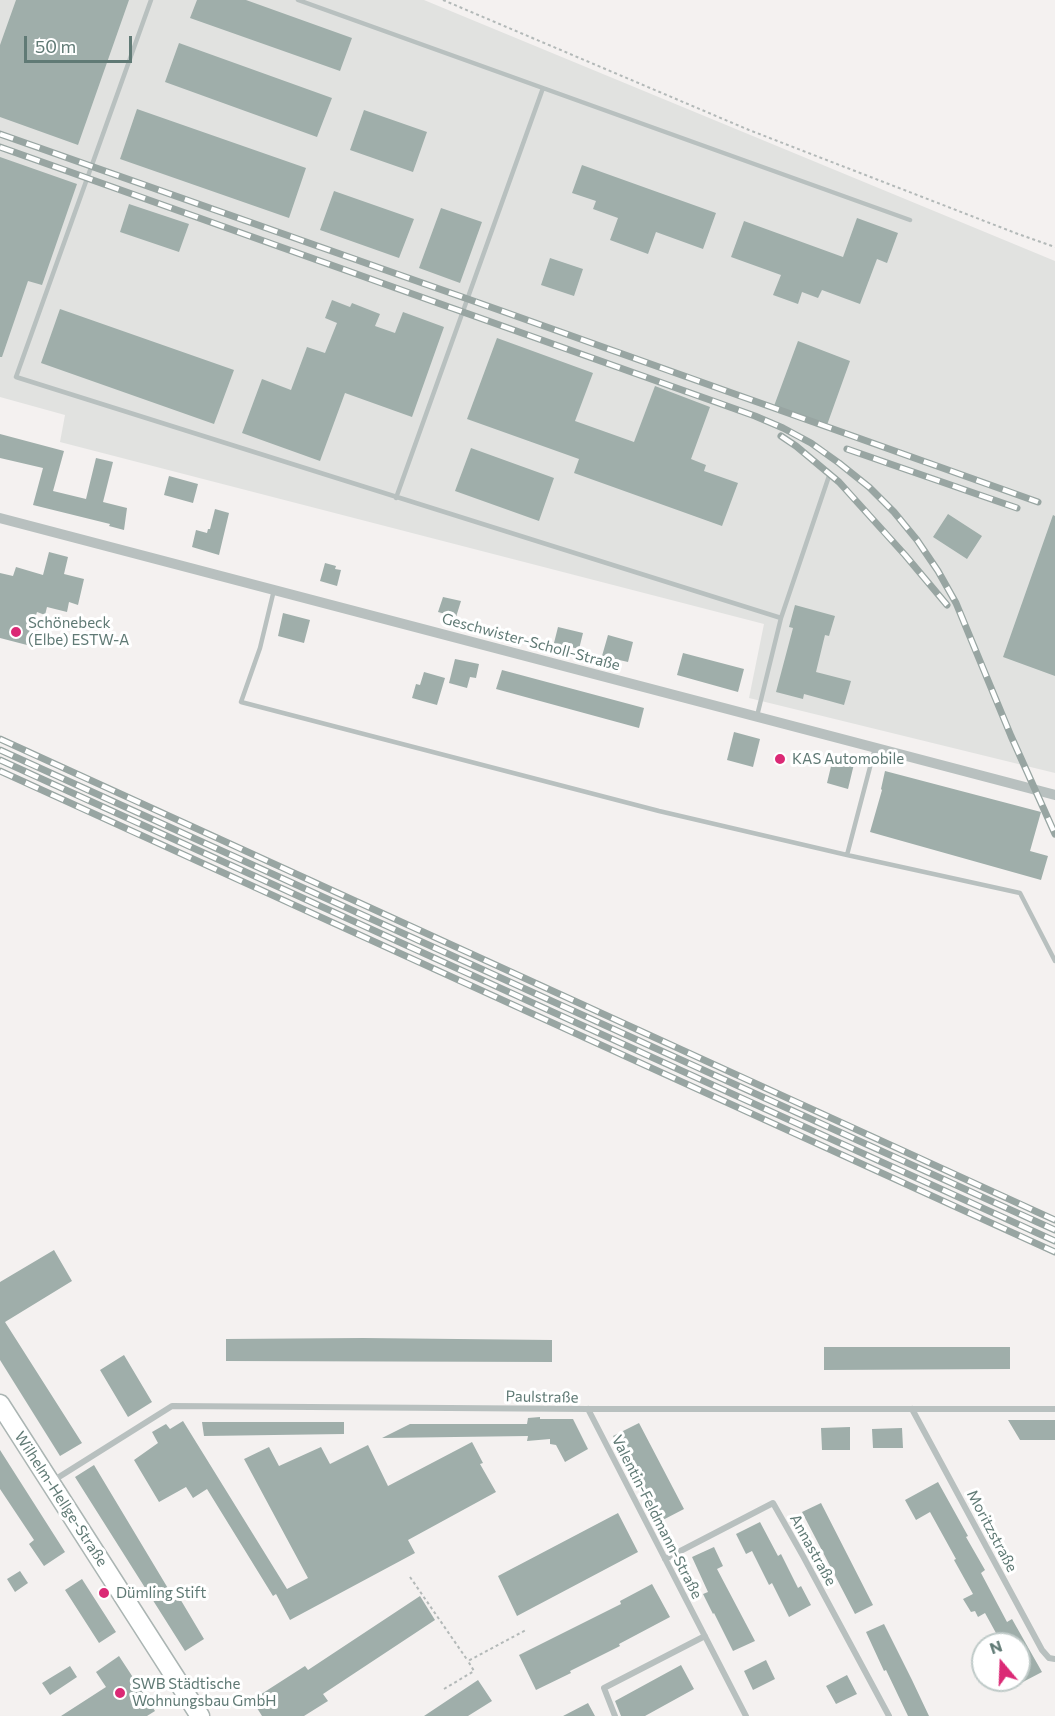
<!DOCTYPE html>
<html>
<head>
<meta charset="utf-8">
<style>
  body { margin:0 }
  #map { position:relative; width:1055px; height:1716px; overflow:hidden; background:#f4f1f0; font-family:Commissioner,sans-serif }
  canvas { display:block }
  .north { position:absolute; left:971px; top:1632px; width:60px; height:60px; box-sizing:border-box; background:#fff; border:2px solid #bfcac8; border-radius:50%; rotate:341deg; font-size:16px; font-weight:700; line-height:24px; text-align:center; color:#607a75 }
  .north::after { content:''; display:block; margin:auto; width:21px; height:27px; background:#db2975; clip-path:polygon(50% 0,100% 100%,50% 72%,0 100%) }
  .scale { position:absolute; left:24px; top:36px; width:108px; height:27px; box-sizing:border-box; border:3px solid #607a75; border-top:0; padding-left:8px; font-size:18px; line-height:21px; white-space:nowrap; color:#607a75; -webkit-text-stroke:4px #fff; paint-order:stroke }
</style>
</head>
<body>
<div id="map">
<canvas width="1055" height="1716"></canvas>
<div class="north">N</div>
<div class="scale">50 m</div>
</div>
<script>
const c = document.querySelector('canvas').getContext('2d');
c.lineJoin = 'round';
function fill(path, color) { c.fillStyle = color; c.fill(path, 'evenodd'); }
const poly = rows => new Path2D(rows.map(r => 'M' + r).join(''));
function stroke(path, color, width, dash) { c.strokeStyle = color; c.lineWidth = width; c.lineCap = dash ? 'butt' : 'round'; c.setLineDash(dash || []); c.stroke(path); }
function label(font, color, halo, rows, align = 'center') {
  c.font = font + ' Commissioner,sans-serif'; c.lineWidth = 6; c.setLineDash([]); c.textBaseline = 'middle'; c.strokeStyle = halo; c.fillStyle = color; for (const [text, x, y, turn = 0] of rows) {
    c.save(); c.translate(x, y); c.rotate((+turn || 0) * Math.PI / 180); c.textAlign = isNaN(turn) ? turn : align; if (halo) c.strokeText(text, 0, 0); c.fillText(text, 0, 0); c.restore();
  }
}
fill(poly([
  [0,0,424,0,1055,261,1055,773,749,698,764,624,60,442,65,415,0,397]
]), '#e1e2e0');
fill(poly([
  [16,0,129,0,78,145,0,117,0,45],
  [197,0,246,0,352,38,340,71,190,18],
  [179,43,332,98,317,137,165,82],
  [137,109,306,168,289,218,120,159],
  [364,110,427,132,413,172,350,150],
  [0,157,77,184,42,285,28,281,2,357,0,357],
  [582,165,716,213,703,249,656,232,648,254,610,240,618,218,593,209,596,201,572,193],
  [334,191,414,219,399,258,320,230],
  [129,204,189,224,179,252,120,232],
  [441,208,482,222,460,283,419,268],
  [857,218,898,233,887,263,877,259,860,304,822,290,818,298,802,292,798,304,773,295,781,275,731,257,744,221,843,257],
  [550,258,583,269,574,296,541,285],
  [332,300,350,307,352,303,380,314,375,326,395,333,403,312,444,327,412,417,345,393,320,461,242,433,262,379,291,390,307,347,325,353,337,323,325,318],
  [60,309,234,370,214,424,41,363],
  [497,338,593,373,575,421,634,442,655,386,710,407,691,459,706,465,704,471,738,483,722,526,574,473,579,459,467,419],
  [798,341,850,361,827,425,774,406],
  [0,434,64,451,53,491,86,499,96,458,113,462,103,502,127,508,124,530,109,526,110,524,33,505,43,468,0,458],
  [471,448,554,478,539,521,455,491],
  [169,476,198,484,193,503,164,495],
  [215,509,229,513,219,555,192,547,196,530,207,533,208,529,210,529],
  [948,514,982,536,967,559,933,537],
  [1053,515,1055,516,1055,676,1003,657],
  [49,552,68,557,64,574,84,579,78,605,69,602,67,612,47,607,45,615,37,612,27,645,0,638,0,573,13,576,16,567,43,575],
  [325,563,336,566,335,569,341,570,337,586,320,581],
  [443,597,461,601,456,617,438,612],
  [795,605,835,616,829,636,825,635,816,672,851,681,844,705,804,694,803,699,776,692,793,628,789,627],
  [283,613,310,620,304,643,278,636],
  [558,627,583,633,579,649,554,643],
  [608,635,633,642,628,662,602,656],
  [683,653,744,669,738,692,677,675],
  [455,659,479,664,476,678,470,677,467,688,449,683],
  [502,670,644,708,639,728,496,689],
  [424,672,445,678,437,705,412,698,416,684,420,685],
  [734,732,760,739,753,767,727,760],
  [833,758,854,764,848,789,827,783],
  [885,771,1041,812,1030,851,1048,856,1041,880,870,832,882,790,881,789],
  [54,1250,72,1281,5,1322,82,1443,60,1456,0,1360,0,1282],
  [363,1338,552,1340,552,1362,226,1361,226,1339],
  [824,1347,1010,1347,1010,1369,824,1370],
  [124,1355,152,1402,128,1417,100,1370],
  [540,1417,540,1419,573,1419,588,1449,565,1462,556,1445,550,1444,550,1439,527,1441,528,1436,382,1438,410,1424,527,1424,528,1418],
  [1008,1420,1055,1420,1055,1440,1020,1440],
  [183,1421,287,1589,308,1578,244,1459,269,1447,279,1466,321,1447,330,1464,368,1445,388,1486,472,1442,483,1463,480,1464,496,1492,408,1540,415,1553,290,1620,276,1594,273,1596,207,1489,193,1498,186,1487,159,1502,134,1460,158,1443,152,1432,166,1424,170,1429],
  [202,1422,344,1422,344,1434,204,1436],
  [639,1423,684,1509,657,1523,613,1436],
  [850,1427,850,1450,822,1450,821,1428],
  [902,1428,903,1448,873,1448,872,1429],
  [0,1450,65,1552,44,1566,29,1544,34,1540,0,1489],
  [94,1465,169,1590,173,1587,204,1639,185,1651,75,1477],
  [938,1482,968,1536,966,1537,985,1570,981,1573,1007,1622,1012,1619,1042,1672,1019,1684,1019,1644,1002,1644,985,1613,978,1617,975,1611,971,1612,963,1599,973,1594,954,1560,956,1559,930,1512,916,1520,905,1500],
  [821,1503,873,1605,855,1614,802,1512],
  [618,1513,638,1552,517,1616,498,1576],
  [760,1522,778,1556,781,1554,798,1588,801,1586,811,1605,789,1617,772,1583,769,1585,752,1551,746,1554,736,1534],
  [714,1547,723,1566,717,1569,755,1641,733,1651,714,1613,713,1614,703,1594,708,1592,692,1557],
  [20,1571,28,1583,15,1592,7,1579],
  [82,1579,116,1632,99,1643,65,1590],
  [652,1584,670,1617,619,1644,620,1646,570,1671,571,1673,536,1690,519,1655,621,1604,620,1601],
  [420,1596,435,1620,323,1694,328,1701,304,1716,262,1716,252,1700,305,1666,308,1670],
  [884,1624,912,1680,929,1716,908,1716,886,1670,884,1671,866,1632],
  [119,1656,155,1711,147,1716,61,1716,106,1687,96,1672],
  [766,1660,775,1679,753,1690,744,1671],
  [681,1665,694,1689,645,1716,621,1716,615,1701],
  [70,1666,77,1677,50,1695,42,1683],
  [847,1675,857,1694,836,1704,826,1686],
  [478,1680,492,1701,468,1716,424,1716],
  [588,1703,595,1716,563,1716]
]), '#9faeaa');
const secondary = poly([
  [0,1404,200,1716]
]);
stroke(secondary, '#abb5b3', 21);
stroke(poly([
  [443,0,749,130,1018,234,1055,247],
  [410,1577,468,1661],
  [444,1689,474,1671,468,1661,526,1630]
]), '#b3b9b8', 2, [3, 3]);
stroke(poly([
  [151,0,16,377,781,618],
  [298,0,910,220],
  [396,498,543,88],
  [274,590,260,648,241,702,659,811,847,855],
  [757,716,781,618,829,476],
  [875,748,847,855,1020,893,1055,961]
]), '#b8c0bf', 4.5);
stroke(poly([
  [588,1409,746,1716],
  [912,1409,1042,1650,1049,1658,1055,1659],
  [51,1482,172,1406,588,1409,1055,1409],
  [665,1559,773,1503,803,1556,889,1716],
  [615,1716,604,1688,705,1636]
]), '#b8c0bf', 6);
stroke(poly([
  [0,518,1055,795]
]), '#b8c0bf', 10);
stroke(secondary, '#fff', 18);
const rail = poly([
  [0,134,499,310,1038,502],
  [0,147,755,416,783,428,811,443,839,463,869,487,894,512,917,540,938,571,956,603,1011,736,1055,834],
  [781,436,796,446,839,482,905,555,947,605],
  [847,449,1017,508],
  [0,739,1055,1220],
  [0,750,1055,1230],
  [0,760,1055,1241],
  [0,771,1055,1252]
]);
stroke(rail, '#98a5a2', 7);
stroke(rail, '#fff', 4.5, [14]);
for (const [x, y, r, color] of [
  [16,632,6,"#db2975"],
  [780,759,6,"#db2975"],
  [104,1593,6,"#db2975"],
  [120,1693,6,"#db2975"]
]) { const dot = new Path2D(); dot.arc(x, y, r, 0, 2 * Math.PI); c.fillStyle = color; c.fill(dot); stroke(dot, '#fff', 2); }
label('15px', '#607a75', '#fff', [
  ["Schönebeck",28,623],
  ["(Elbe) ESTW-A",28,640],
  ["KAS Automobile",792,759],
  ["Dümling Stift",116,1593],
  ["SWB Städtische",132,1684],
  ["Wohnungsbau GmbH",132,1701]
], 'left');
label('15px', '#607a75', '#fff', [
  ["Geschwister-Scholl-Straße",531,642,15],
  ["Paulstraße",542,1397,1],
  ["Wilhelm-Hellge-Straße",61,1499,57],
  ["Valentin-Feldmann-Straße",657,1517,63],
  ["Moritzstraße",992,1531,62],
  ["Annastraße",813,1550,61]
]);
</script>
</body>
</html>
